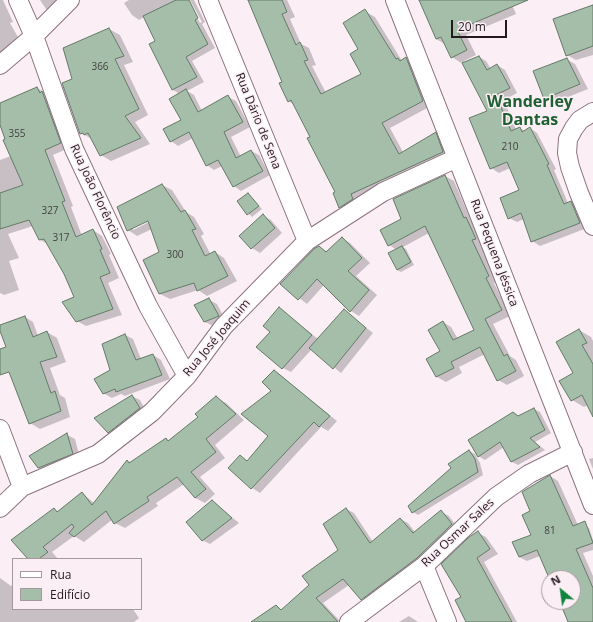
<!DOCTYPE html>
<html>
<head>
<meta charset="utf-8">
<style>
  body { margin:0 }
  #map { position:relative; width:593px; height:622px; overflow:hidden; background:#fbeff5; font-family:"Open Sans",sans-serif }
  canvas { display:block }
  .legend { position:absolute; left:12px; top:558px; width:130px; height:52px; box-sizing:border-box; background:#fbeff5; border:1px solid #a5999f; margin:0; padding:5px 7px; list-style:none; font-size:12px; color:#24191f }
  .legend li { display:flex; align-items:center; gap:8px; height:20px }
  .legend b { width:20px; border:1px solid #a5999f }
  .north { position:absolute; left:541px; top:570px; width:40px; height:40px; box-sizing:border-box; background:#fbeff5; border:1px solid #a5999f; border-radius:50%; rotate:331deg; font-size:11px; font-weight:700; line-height:16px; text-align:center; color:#24191f }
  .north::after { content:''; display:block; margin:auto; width:14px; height:18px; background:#10853e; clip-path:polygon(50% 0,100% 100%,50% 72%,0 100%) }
  .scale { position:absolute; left:451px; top:20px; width:56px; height:18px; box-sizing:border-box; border:2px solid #24191f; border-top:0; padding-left:5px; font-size:12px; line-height:14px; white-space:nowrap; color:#24191f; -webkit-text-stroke:3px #fbeff5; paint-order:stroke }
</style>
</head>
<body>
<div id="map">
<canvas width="593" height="622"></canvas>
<ul class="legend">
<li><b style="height:5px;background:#fff"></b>Rua</li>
<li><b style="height:11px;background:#a5bea9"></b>Edifício</li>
</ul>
<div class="north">N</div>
<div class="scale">20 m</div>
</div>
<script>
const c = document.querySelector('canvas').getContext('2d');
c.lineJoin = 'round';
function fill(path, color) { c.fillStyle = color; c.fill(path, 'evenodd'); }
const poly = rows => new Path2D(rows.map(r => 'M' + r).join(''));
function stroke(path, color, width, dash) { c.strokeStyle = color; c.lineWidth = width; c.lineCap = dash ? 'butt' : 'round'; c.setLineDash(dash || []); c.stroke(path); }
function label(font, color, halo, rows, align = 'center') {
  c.font = font + ' "Open Sans",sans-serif'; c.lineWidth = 3; c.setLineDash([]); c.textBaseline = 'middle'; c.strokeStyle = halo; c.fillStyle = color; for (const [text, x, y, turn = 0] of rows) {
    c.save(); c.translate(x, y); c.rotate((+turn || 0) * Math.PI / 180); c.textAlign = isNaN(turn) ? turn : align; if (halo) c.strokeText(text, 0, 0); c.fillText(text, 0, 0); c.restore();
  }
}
fill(poly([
  [0,0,3,0,13,22,10,23,23,46,0,61],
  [40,0,71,0,56,15,46,9],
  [129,0,188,0,200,23,202,22,190,0,194,0,205,22,202,24,215,48,192,61,204,82,187,91,194,95,202,111,228,97,236,101,250,127,231,137,241,157,251,151,259,155,270,175,241,191,234,186,222,166,214,170,207,165,193,138,178,146,171,141,183,120,180,94,173,90,151,44,156,41,144,17,139,20,132,15,124,3],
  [248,0,287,0,295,17,290,19,301,44,309,48,316,65,312,66,326,93,362,74,360,49,366,12,375,17,402,61,406,59,415,63,431,106,390,128,403,152,436,133,444,138,451,156,348,212,340,207,336,193,311,137,295,105,288,101,283,82],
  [420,0,510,0,516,14,466,35,476,55,464,61,465,63,479,57,486,61,491,69,497,65,505,70,517,93,504,100,516,130,520,128,525,131,530,128,537,133,556,169,554,170,568,203,571,202,579,206,587,228,540,246,532,241,524,219,517,222,509,218,521,191,510,168,499,173,491,168,488,111,463,62,461,63,452,57,445,44,436,39],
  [593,6,593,55,576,60,567,55],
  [109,29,120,35,133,62,124,65,148,115,135,122,150,144,111,161,101,155,92,139,81,133,74,80],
  [566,59,575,64,588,89,553,103,545,99],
  [37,88,46,93,69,148,53,155,73,206,71,207,82,236,93,230,102,236,111,254,109,255,119,278,108,283,122,315,86,326,77,321,75,297,65,274,48,244,40,240,33,226,8,234,19,258,9,261,19,290,4,295,0,293,0,160,11,156,0,124,0,104],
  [445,176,454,181,471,221,475,223,484,244,481,246,497,281,494,283,510,316,493,324,510,356,516,360,524,376,507,385,498,380,485,354,459,367,462,373,446,382,437,377,427,359,441,352,443,322,451,327,458,339,475,330,429,233,403,247,406,249,414,265,401,272,397,270,397,250,389,245,402,219],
  [162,185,172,190,186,212,194,217,204,234,201,236,211,255,215,252,224,258,237,281,207,296,198,290,170,299,160,294,144,260,161,252,152,229,137,236,128,230],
  [152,218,153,220,133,230,133,227],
  [248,194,262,209,252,217,238,202],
  [263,216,271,220,282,233,260,253,252,248],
  [342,238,350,243,370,263,356,276,377,295,359,316,351,311,324,285,307,304,281,284,319,247,328,252],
  [209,300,217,304,226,321,213,326,205,322,196,305],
  [279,308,318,339,344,310,373,333,341,373,312,349,291,372,283,368,272,332],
  [25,317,33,322,38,336,47,332,57,338,66,362,50,368,60,395,65,398,70,417,40,429,30,423,33,347,0,328],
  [579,330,591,337,593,341,593,414,588,405,584,407,572,400],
  [125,335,133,339,141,359,153,355,161,360,170,379,125,396,121,394,112,398,103,393,111,371,103,344],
  [275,371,337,421,328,431,321,427,260,493,252,488,229,468,240,457,248,461,269,435],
  [132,396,140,400,147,413,117,436,109,432],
  [216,398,226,403,244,420,215,445,225,458,200,477,215,494,205,503,195,498,184,484,156,503,158,506,125,528,115,523,113,519,84,542,74,536,52,552,58,559,29,559,54,509,59,512,82,493,94,503,128,461,131,463,166,439,170,441,199,417],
  [534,409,540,412,551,433,535,442,545,450,518,465,512,462,504,447,485,460,478,456,519,417],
  [67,435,75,439,80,458,47,472,39,468,31,456],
  [469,451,475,454,480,463,483,475,418,515,413,512],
  [593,458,593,469,589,459],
  [550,476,558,481,578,525,581,524,589,528,593,540,593,550,583,553,593,576,593,622,569,622,558,602,573,602,573,578,550,578,540,556,527,561,519,557,533,535,532,512],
  [212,501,239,523,210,544,202,540],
  [346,509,354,513,373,542,400,519,408,523,415,532,441,512,449,516,459,529,370,604,362,599,349,585,323,603,340,621,338,622,268,622,276,606,282,610,310,585,339,550],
  [478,533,486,537,498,554,484,562,517,622,467,622,463,597],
  [0,578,11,586,13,584,13,609,133,609,139,618,134,622,0,622],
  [409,616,418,622,399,622]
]), '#0003');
const building = poly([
  [176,0,189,0,198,18,195,20,208,44,186,57,197,77,172,90,149,44,155,41,143,16,176,0],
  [248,0,282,0,287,12,282,14,296,45,300,42,308,60,304,61,321,94,361,74,350,54,358,49,343,23,365,9,396,59,398,58,400,61,406,57,423,101,382,123,399,154,436,132,443,152,351,194,353,199,339,208,333,193,335,192,307,138,310,137,291,100,288,102,279,83,282,82,248,0],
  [419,0,528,0,457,30,467,50,451,58,441,37,436,39,419,0],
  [593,5,593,46,566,56,553,19,593,5],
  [109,28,124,56,115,59,139,109,125,116,141,138,100,156,88,133,84,135,83,133,80,134,62,83,72,79,63,48,109,28],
  [479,56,487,70,497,64,510,88,496,95,511,131,520,127,522,132,530,127,549,164,547,165,564,204,571,201,580,223,531,242,521,213,508,219,500,198,519,190,507,162,490,169,469,118,487,111,462,63,479,56],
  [567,58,580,84,544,99,533,71,567,58],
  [37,87,40,93,42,91,61,143,45,150,65,201,62,202,76,237,93,229,102,249,100,250,110,273,100,277,113,309,76,322,62,302,74,297,64,274,44,239,39,240,29,220,0,229,0,193,23,185,3,140,5,139,0,125,0,103,37,87],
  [186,89,198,112,228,95,243,122,224,132,236,158,251,150,263,171,233,187,218,160,206,166,189,132,170,142,163,129,181,120,169,99,186,89],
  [445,175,464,218,466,217,476,239,472,240,489,276,486,278,502,310,485,319,504,356,507,354,516,371,497,381,480,347,451,362,454,368,436,377,426,359,440,351,428,330,443,321,453,340,474,330,425,226,388,246,380,230,401,219,393,199,445,175],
  [162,184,181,212,185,210,196,229,192,230,205,256,215,251,228,276,197,291,194,283,159,294,143,260,159,252,148,221,127,231,117,207,162,184],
  [248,193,259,206,247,215,237,201,248,193],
  [263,214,275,228,251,249,239,236,263,214],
  [342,237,362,258,348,271,369,290,350,312,317,279,298,300,280,284,314,249,319,246,326,252,342,237],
  [402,246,411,262,397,270,388,253,402,246],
  [209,298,219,316,204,322,194,305,209,298],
  [279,307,312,335,282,369,256,347,270,332,263,326,279,307],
  [344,309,366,328,333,369,309,348,344,309],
  [25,316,33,337,47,331,57,357,40,362,51,393,55,391,61,411,29,424,9,372,0,375,0,349,6,347,0,331,0,325,25,316],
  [579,329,587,343,582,345,593,364,593,417,582,395,571,401,559,381,573,373,556,342,579,329],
  [125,334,136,360,153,354,162,375,116,392,115,389,103,394,94,379,110,370,102,344,125,334],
  [274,370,330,416,319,427,314,422,251,489,228,468,240,455,247,461,268,436,241,414,271,391,262,382,274,370],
  [132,395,140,408,108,433,94,418,132,395],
  [216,396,236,414,206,439,216,452,191,472,206,489,195,498,177,477,147,497,149,501,114,524,106,511,74,537,69,533,74,527,72,524,43,547,48,552,39,559,28,559,11,540,54,508,57,512,82,492,92,505,127,460,129,463,166,438,168,441,198,417,195,414,216,396],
  [534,408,545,430,530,438,540,447,511,462,500,442,478,457,468,440,513,412,518,416,534,408],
  [67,433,73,454,38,468,29,456,67,433],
  [469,450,475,459,478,472,412,513,408,506,451,468,448,464,469,450],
  [550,475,573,526,585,521,593,543,576,549,593,588,593,622,568,622,560,602,573,602,573,578,549,578,537,550,519,557,512,542,531,535,522,515,530,511,522,492,550,475],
  [212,500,232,518,202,541,186,522,212,500],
  [346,508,370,543,400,518,413,533,441,510,452,524,417,558,361,600,343,579,316,598,338,622,251,622,276,605,281,610,309,585,302,576,338,550,323,524,346,508],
  [478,531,490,549,477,558,512,622,466,622,455,600,461,597,441,564,468,538,478,531]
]);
fill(building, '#a5bea9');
stroke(building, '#637a67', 1);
const minor = poly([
  [18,0,34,36,74,149,148,306,187,376],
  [208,0,307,241],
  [395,0,593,505],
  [0,65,34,36,70,0],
  [593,112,580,120,574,128,568,139,567,153,570,167,579,193,593,226],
  [0,429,22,487],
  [0,508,22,487,98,454,152,412,187,376,224,326,307,241,383,192,457,158],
  [424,566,447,622],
  [349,622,424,566,496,497,529,474,573,452]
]);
stroke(minor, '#8e7280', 20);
stroke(minor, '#fff', 18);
label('10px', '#444242', null, [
  ["366",100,67],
  ["355",17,134],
  ["210",510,147],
  ["327",50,211],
  ["317",61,238],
  ["300",175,255],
  ["81",550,531]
]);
label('12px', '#24191f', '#fbeff5', [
  ["Rua Dário de Sena",258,121,68],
  ["Rua João Florêncio",95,192,65],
  ["Rua Pequena Jéssica",494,253,69],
  ["Rua José Joaquim",217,338,-50],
  ["Rua Osmar Sales",458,533,-43]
]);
label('bold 16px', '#1e6032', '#fbeff5', [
  ["Wanderley",530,102],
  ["Dantas",530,120]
]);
</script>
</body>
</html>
